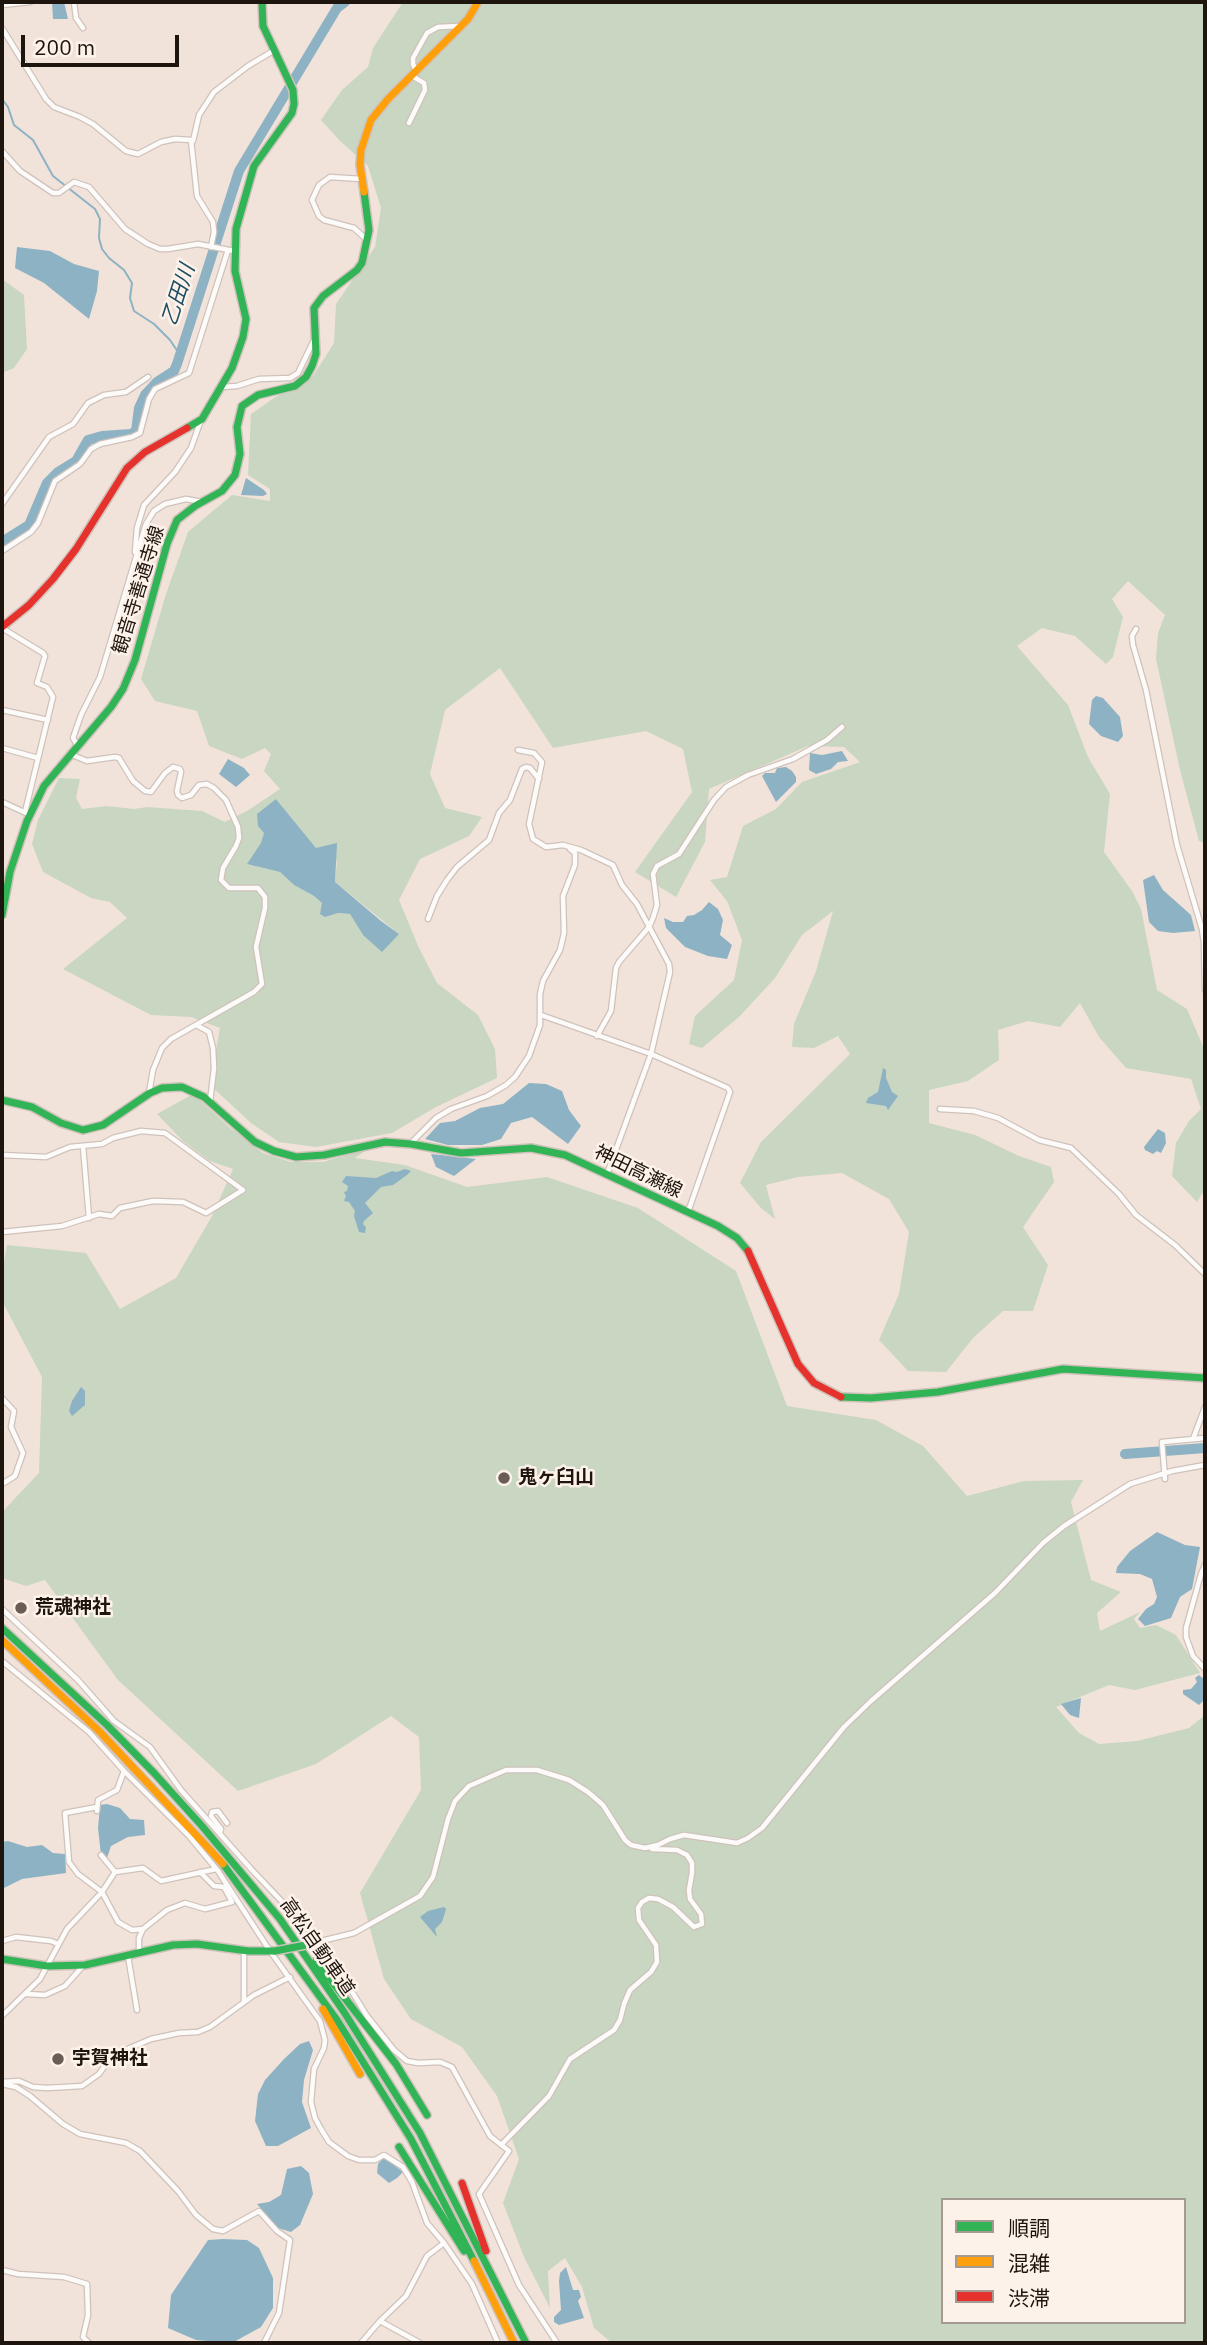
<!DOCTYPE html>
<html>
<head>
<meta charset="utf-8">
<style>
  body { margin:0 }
  #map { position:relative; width:1207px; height:2345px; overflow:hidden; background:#f2e3da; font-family:"IBM Plex Sans","Noto Sans JP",sans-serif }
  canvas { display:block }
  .frame { position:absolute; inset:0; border:4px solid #1f150f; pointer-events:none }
  .legend { position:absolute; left:941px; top:2198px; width:245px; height:126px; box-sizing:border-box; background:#fdf2ea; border:2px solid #a49a92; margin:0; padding:9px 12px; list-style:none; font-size:21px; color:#1f150f }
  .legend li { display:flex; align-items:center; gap:14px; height:35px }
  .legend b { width:35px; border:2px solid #a49a92 }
  .scale { position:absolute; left:21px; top:35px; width:158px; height:32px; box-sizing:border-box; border:4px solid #1f150f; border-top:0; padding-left:9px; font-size:21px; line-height:24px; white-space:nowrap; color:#1f150f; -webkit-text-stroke:5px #fdf2ea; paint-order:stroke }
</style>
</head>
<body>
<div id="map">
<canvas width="1207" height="2345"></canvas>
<div class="frame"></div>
<ul class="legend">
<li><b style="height:9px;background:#30b455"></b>順調</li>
<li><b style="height:9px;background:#ff9f0a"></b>混雑</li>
<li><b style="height:9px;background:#e5322d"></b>渋滞</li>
</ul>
<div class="scale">200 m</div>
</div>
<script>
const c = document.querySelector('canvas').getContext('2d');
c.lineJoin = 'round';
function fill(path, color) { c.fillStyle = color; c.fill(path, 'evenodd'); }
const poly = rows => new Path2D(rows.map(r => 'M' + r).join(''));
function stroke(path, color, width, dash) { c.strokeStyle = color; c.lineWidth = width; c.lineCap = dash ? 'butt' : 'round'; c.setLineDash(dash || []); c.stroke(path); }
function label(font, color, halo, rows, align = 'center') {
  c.font = font + ' "IBM Plex Sans","Noto Sans JP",sans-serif'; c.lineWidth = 5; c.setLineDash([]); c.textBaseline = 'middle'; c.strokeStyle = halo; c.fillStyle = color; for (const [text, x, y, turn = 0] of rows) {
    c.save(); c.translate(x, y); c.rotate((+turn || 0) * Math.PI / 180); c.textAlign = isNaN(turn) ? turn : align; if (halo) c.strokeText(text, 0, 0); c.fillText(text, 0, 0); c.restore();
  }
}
fill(poly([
  [403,2,1205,2,1205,843,1199,841,1180,770,1156,659,1158,633,1165,615,1128,581,1112,599,1123,617,1113,657,1106,664,1075,636,1042,628,1017,646,1068,705,1088,757,1110,794,1104,852,1132,891,1141,909,1157,990,1187,1009,1205,1051,1205,1189,1197,1202,1172,1176,1176,1143,1189,1121,1201,1109,1191,1079,1126,1068,1099,1037,1080,1003,1060,1027,1028,1021,998,1030,999,1060,968,1081,929,1090,929,1123,975,1135,1019,1156,1051,1167,1054,1182,1023,1227,1048,1265,1033,1311,1003,1311,973,1338,946,1372,908,1371,879,1340,899,1294,909,1232,889,1199,842,1173,798,1177,766,1185,775,1219,761,1208,740,1183,761,1142,850,1054,838,1036,814,1048,792,1047,794,1024,816,971,833,911,802,935,775,978,740,1016,702,1048,689,1044,695,1016,734,980,742,940,727,901,710,880,727,877,743,826,776,809,802,782,860,762,844,747,808,746,709,789,705,842,676,897,635,872,692,792,683,749,646,731,553,748,500,668,445,710,430,774,445,808,482,817,469,836,420,859,399,900,419,948,437,983,478,1015,495,1049,497,1078,436,1107,392,1133,316,1147,279,1142,251,1123,210,1085,220,1028,191,1017,151,1015,63,969,127,918,110,902,91,898,43,872,32,844,38,820,59,778,80,779,76,798,82,809,106,806,134,809,147,807,202,811,225,822,247,811,280,789,264,771,271,754,265,748,242,759,209,746,197,711,155,701,141,679,166,594,188,532,232,495,270,501,270,489,248,475,251,414,274,398,313,376,334,343,336,304,375,247,381,208,368,166,340,141,321,120,342,90,368,67,373,48],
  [276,799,316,848,337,861,335,882,399,934,363,935,350,914,338,913,325,917,322,903,314,896,294,885,280,872,248,864,262,843,264,833,259,826],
  [2,279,24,295,27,349,14,368,2,373],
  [193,1094,229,1127,263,1153,291,1162,323,1162,369,1148,355,1158,405,1165,467,1187,547,1177,638,1208,736,1271,787,1406,876,1420,923,1446,967,1496,1024,1481,1083,1480,1071,1502,1091,1580,1121,1592,1097,1613,1100,1631,1140,1612,1134,1619,1140,1628,1156,1625,1176,1635,1200,1673,1135,1690,1109,1685,1056,1707,1079,1733,1099,1744,1137,1741,1189,1728,1205,1715,1205,2343,663,2343,632,2341,612,2343,594,2328,582,2287,565,2258,548,2271,550,2308,524,2257,503,2203,519,2159,497,2096,462,2047,411,2019,384,1979,360,1893,421,1790,419,1737,391,1716,316,1764,238,1791,118,1680,45,1580,26,1586,2,1578,2,1512,39,1473,42,1377,2,1301,2,1273,7,1245,86,1253,120,1309,176,1278,212,1216,233,1169,210,1161,183,1141,157,1114],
  [943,2200,1184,2200,1184,2322,943,2322]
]), '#c8d6c2');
fill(poly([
  [52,2,64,2,68,19,53,19],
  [17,247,50,251,74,264,99,271,97,291,89,319,44,283,15,268],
  [246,478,264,490,267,494,263,496,241,495],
  [1096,696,1103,698,1120,717,1123,736,1118,742,1101,736,1089,724,1092,700],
  [842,751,848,761,838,762,831,769,816,774,809,770,810,753,822,755],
  [228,759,244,768,250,775,236,787,219,774],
  [786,767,792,771,796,777,796,782,776,802,762,776,765,773,775,773,777,768],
  [276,799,316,848,337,843,335,882,381,921,399,934,382,952,363,935,350,914,338,913,325,917,320,914,322,903,314,896,294,885,280,872,247,864,261,843,264,833,258,826,257,814],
  [1154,875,1163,890,1191,915,1195,931,1173,933,1158,931,1149,922,1143,880],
  [709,902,718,909,723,920,720,935,732,945,727,959,708,956,685,947,666,928,664,918,673,922,683,922,687,916,694,915,702,910],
  [883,1068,886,1070,886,1078,892,1092,898,1096,888,1110,886,1106,866,1103,868,1098,878,1092],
  [529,1083,546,1084,562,1091,569,1110,581,1126,568,1144,532,1117,511,1123,501,1139,482,1145,448,1145,425,1139,440,1123,455,1121,480,1108,503,1104],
  [1158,1129,1165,1133,1166,1143,1161,1153,1157,1151,1153,1154,1145,1150,1144,1147],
  [431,1154,450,1156,476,1159,454,1176,436,1167],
  [405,1169,411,1171,407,1175,393,1185,381,1187,365,1203,373,1213,364,1221,363,1224,366,1227,365,1233,359,1232,354,1216,355,1211,349,1202,344,1201,346,1196,344,1192,347,1191,348,1186,342,1182,346,1176,376,1178,392,1171,397,1172],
  [81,1387,85,1391,85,1405,72,1416,69,1411,72,1401],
  [1157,1532,1185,1545,1200,1547,1192,1589,1180,1597,1171,1618,1145,1626,1138,1619,1146,1609,1154,1604,1157,1597,1152,1579,1140,1574,1116,1573,1117,1567,1130,1551],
  [1199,1675,1205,1680,1205,1699,1199,1705,1183,1694,1183,1690,1191,1689,1197,1682,1195,1678],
  [1081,1698,1079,1718,1070,1715,1061,1704],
  [107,1804,120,1808,130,1819,144,1820,145,1835,128,1837,111,1846,107,1858,101,1855,98,1828,100,1805],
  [8,1841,27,1847,42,1845,53,1853,65,1854,66,1873,22,1879,2,1889,2,1842],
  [444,1907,446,1909,442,1922,435,1929,437,1937,420,1917,428,1911],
  [309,2041,313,2050,304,2080,302,2102,311,2128,278,2146,266,2146,255,2121,258,2094,265,2080,284,2059,300,2044],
  [384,2157,403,2172,397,2178,389,2183,377,2173,378,2164],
  [301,2166,309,2173,313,2194,300,2225,291,2232,278,2228,257,2204,269,2202,281,2195,287,2169],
  [223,2239,247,2240,259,2248,273,2278,273,2308,261,2327,232,2343,196,2340,168,2328,171,2295,208,2240],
  [566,2267,573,2290,579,2290,581,2297,578,2301,584,2318,559,2325,554,2322,554,2317,561,2310,559,2281,560,2273]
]), '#8db2c4');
stroke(poly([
  [2,99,8,107,14,125,33,140,53,176,95,209,100,219,99,238,102,249,109,258,124,270,132,283,130,298,134,311,154,324,170,340,178,352,178,360]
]), '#8db2c4', 2);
stroke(poly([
  [2,542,29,525,47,483,58,472,76,461,88,440,102,436,131,434,136,431,139,408,145,395,157,382,174,371,177,364,239,171,337,8,345,2],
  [1125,1454,1205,1448]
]), '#8db2c4', 10);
const street = poly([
  [74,2,76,18,83,28],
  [2,5,30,2],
  [2,28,46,99,54,107,80,117,93,124,126,151,138,154,161,142,175,139,191,140],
  [416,71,413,64,413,58,427,33,438,27,459,26],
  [409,123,425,90,424,83,412,76],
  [2,151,20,171,53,193,59,193,74,182,89,187,125,229,148,244,160,249,168,249,198,244,234,251],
  [361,179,330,177,319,185,312,200,319,216,324,220,354,228,367,240],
  [211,247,214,232,213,222,197,196,191,140,193,141,199,115,214,92,248,66,273,51],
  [222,387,237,386,259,379,290,378,298,373,313,342],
  [2,504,49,437,73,424,88,403,104,395,126,392,148,377],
  [2,551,31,532,38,523,55,481,80,464,91,449,100,444,132,437,140,433,149,399,155,389,189,373,228,250],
  [135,552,137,528,144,505,175,472,191,448,201,420],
  [2,628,43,653,45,656,37,683,47,687,53,697,25,812],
  [1136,629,1132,636,1133,645,1146,690,1177,845,1202,929,1204,943,1205,990],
  [2,710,48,720],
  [77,745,73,738,81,715,100,677,146,524,154,511,165,504,186,499,202,502],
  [2,748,38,758],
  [518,750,534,753,542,762,529,824,533,839,546,847,563,845,581,850,613,865,622,885,637,904,669,964,670,972,651,1054,607,1174],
  [70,754,87,761,115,757,119,758,133,781,145,791,151,792,165,773,173,767,180,769,181,772,177,791,178,795,182,798,191,795,199,785,207,784,214,788,226,800,238,827,239,838,236,846,223,868,221,880,229,888,258,888,265,897,265,908,256,947,262,984,254,992,171,1039,162,1048,153,1070,149,1093],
  [2,802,26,813],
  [428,919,437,896,447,880,457,867,489,840,499,813,510,800,522,769,526,767,530,768,539,779],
  [541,1015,651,1054,728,1088,730,1092,688,1212],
  [198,1026,209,1032,213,1048,214,1068,210,1102],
  [597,1036,611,1011,616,968,619,962,649,927,653,918,657,905,653,874,657,866,679,854,714,800,726,787,748,775,793,759,827,740,842,727],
  [940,1109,974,1111,998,1118,1039,1140,1071,1148,1119,1194,1136,1215,1175,1245,1205,1274],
  [411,1143,436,1118,451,1109,487,1096,506,1085,515,1077,529,1056,540,1025,540,994,543,981,560,950,564,933,563,896,575,865,575,853,570,849],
  [83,1146,89,1218],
  [2,1155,46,1157,70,1147,102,1144,113,1138,141,1131,165,1133,243,1190,206,1213,183,1202,153,1201,120,1208,112,1216,99,1214,62,1226,2,1232],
  [2,1398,14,1411,11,1427,23,1453,15,1476,2,1484],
  [1193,1439,1205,1407],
  [1165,1479,1162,1442,1205,1438],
  [1205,1565,1201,1574,1186,1628,1186,1637,1193,1656,1205,1669],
  [2,1609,78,1680,114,1721,150,1747,181,1790,252,1870,306,1927,330,1956,367,2016,394,2050,407,2061,418,2063,440,2062,452,2067,490,2136,509,2151,479,2194,519,2285,557,2343],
  [2,1661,89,1732,124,1771,189,1836,218,1871,270,1951,320,2021,325,2040,324,2048,314,2069,311,2102,315,2118,321,2129,329,2142,348,2156,359,2160,375,2160,384,2155,403,2167,412,2182,427,2223,444,2243,472,2284,498,2343],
  [97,1807,65,1813,69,1862,78,1874,102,1892,118,1922,132,1930,143,1929],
  [97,1811,98,1800,117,1790,124,1771],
  [220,1832,221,1829,211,1816,212,1812,218,1811,227,1823],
  [115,1872,143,1868,161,1881,216,1869],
  [200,1872,214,1886,224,1887],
  [2,1941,16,1937,51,1941,58,1944],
  [317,1942,354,1933,420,1896,433,1877,448,1819,455,1801,469,1786,506,1770,537,1770,569,1780,588,1792,603,1805,625,1840,631,1845,645,1848,658,1845,670,1839,684,1835,737,1843,748,1838,762,1828,844,1727,871,1701,995,1593,1043,1543,1064,1526,1130,1484,1172,1471,1205,1465],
  [139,1952,139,1938,143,1929,167,1910,185,1903,205,1909,232,1902,224,1887,228,1886],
  [128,1956,137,2010],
  [26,1994,45,1995,65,1986,83,1966],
  [244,2001,244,1951],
  [2,2016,40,1979,67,1929,102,1892,115,1872,101,1855],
  [2,2082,19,2081,33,2087,47,2088,82,2086,99,2074,109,2060,130,2048,151,2039,179,2033,198,2032,210,2027,254,1995,290,1977],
  [2,2084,16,2087,30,2096,63,2124,80,2134,126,2143,140,2151,178,2191,196,2215,213,2229,223,2231,259,2211,277,2231,290,2240,279,2313,264,2343],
  [501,2145,549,2096,570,2059,614,2030,620,2020,624,2004,630,1990,651,1972,657,1962,656,1945,639,1920,638,1908,642,1902,649,1898,658,1899,673,1907,694,1927,702,1924,701,1914,690,1899,689,1890,692,1873,692,1863,687,1855,677,1850,652,1849],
  [2,2270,18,2274,64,2277,87,2284,88,2315,83,2337,89,2343],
  [380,2321,420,2343],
  [361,2343,380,2321,406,2296,427,2256,444,2243]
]);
const fast = poly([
  [187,428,202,419,232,368,243,337,246,319,235,271,236,229,254,166,292,113,294,104,293,90,263,26,262,2],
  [2,915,10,872,27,821,44,786,111,707,123,689,135,660,167,544,177,520,195,506,222,491,235,475,240,454,237,427,242,406,258,395,295,386,306,377,312,366,316,354,314,308,323,296,357,270,362,263,369,230,364,192],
  [2,1100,32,1107,61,1123,83,1130,103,1125,150,1093,162,1088,182,1087,204,1097,255,1142,274,1151,296,1157,324,1155,385,1142,411,1144,461,1153,531,1148,565,1155,718,1226,737,1238,748,1251],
  [841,1397,871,1398,938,1392,1063,1369,1205,1378],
  [2,1628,107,1725,155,1774,202,1826,280,1919,344,2012,420,2133,526,2343],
  [223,1864,337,2020,411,2139,474,2261],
  [2,1959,47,1966,85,1965,173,1945,197,1944,248,1951,275,1951],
  [316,1961,396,2064,427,2115],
  [399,2147,464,2251]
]);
const slow = poly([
  [364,192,360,165,361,150,371,120,388,99,468,19,478,2],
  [2,1640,100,1732,223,1864],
  [323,2009,360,2074],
  [474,2261,514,2343]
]);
const jam = poly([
  [2,627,29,605,53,579,76,549,127,468,145,452,187,428],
  [748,1251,798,1364,814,1383,841,1397],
  [462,2183,486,2251]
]);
stroke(street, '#cec2bb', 7);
stroke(fast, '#cec2bb', 10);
stroke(slow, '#cec2bb', 10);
stroke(jam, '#cec2bb', 10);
stroke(street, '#fdfbf9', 4.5);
stroke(fast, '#30b455', 7);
stroke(slow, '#ff9f0a', 7);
stroke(jam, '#e5322d', 7);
const fastBridge = poly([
  [275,1951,316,1943]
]);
stroke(fastBridge, '#cec2bb', 10, []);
stroke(fastBridge, '#30b455', 7);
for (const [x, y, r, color] of [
  [504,1478,7,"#695d56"],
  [21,1608,7,"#695d56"],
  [58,2059,7,"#695d56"]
]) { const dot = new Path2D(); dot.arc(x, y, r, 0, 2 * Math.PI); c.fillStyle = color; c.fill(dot); stroke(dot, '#fdf2ea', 2.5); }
label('19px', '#1f150f', '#fdf2ea', [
  ["観音寺善通寺線",139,590,-73],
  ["神田高瀬線",638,1172,26],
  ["高松自動車道",317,1947,55]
]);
label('bold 19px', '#1f150f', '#fdf2ea', [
  ["鬼ヶ臼山",518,1478],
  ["荒魂神社",35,1608],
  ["宇賀神社",72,2059]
], 'left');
label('italic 21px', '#1d4d63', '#fdf2ea', [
  ["乙田川",179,295,-72]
]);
</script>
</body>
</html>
